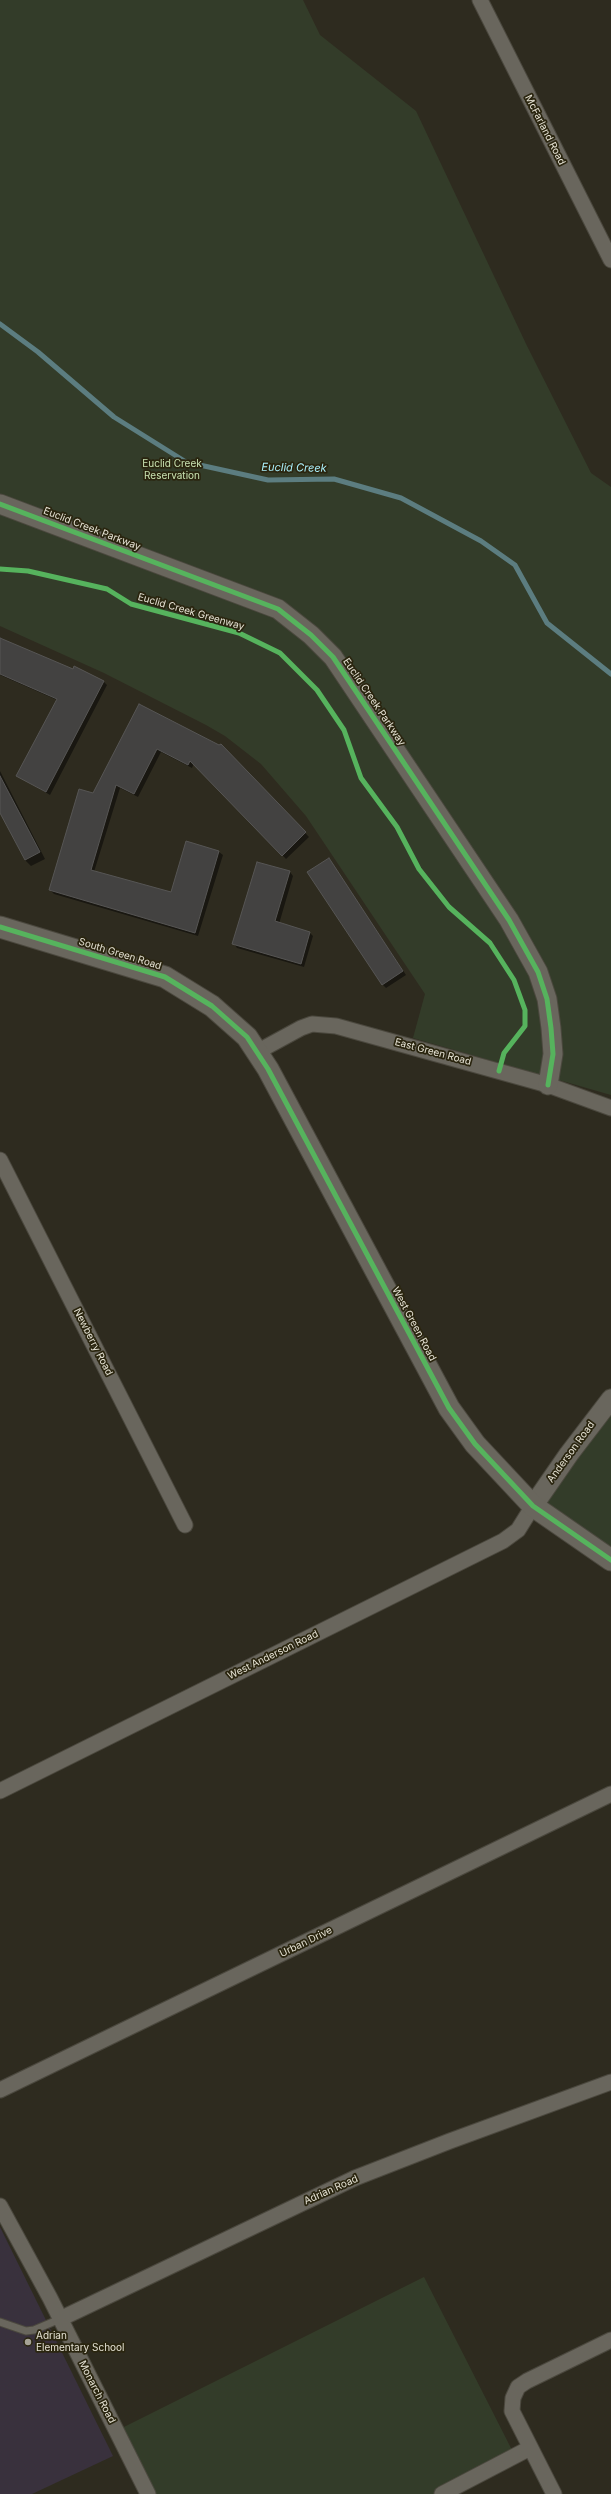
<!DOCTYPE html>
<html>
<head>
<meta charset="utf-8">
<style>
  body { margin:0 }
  canvas { display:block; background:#2e2b1f }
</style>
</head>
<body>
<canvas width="611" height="2494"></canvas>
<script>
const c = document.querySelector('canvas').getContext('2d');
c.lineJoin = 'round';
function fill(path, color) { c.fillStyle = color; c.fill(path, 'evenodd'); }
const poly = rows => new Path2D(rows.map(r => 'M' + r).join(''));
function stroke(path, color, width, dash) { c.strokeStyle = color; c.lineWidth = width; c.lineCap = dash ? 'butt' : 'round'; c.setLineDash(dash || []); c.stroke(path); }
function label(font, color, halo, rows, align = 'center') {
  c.font = font + ' Inter,sans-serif'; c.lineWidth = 3.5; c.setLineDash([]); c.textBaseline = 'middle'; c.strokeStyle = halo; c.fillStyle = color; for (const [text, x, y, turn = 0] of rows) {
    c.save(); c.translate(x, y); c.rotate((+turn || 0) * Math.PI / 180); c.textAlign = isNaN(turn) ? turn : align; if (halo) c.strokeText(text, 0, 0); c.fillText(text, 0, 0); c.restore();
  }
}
fill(poly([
  [0,2227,113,2456,32,2494,0,2494]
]), '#39313d');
fill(poly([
  [0,0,303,0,320,35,416,111,527,346,591,473,611,487,611,1095,413,1038,425,994,306,816,261,764,225,736,206,725,104,673,0,626],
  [611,1399,611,1561,533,1506],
  [424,2277,515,2456,442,2494,148,2494,116,2431]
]), '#333c29');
fill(poly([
  [0,639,104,682,107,685,50,795,18,776,57,700,0,675],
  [140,705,220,746,221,745,309,837,286,859,194,763,192,768,161,752,138,797,120,788,94,872,172,893,187,842,219,852,223,855,198,936,54,894,50,890,93,795],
  [0,771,45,859,31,866,25,860,0,810],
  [332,863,406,975,386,988,382,984],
  [290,872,293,876,279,924,310,933,313,936,304,967,237,948,234,944]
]), '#0007');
stroke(poly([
  [0,324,38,352,114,417,186,462,268,480,334,479,401,498,481,541,515,565,547,623,611,674]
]), '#5c7d80', 5);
const building = poly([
  [0,638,73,669,74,666,104,681,46,792,16,776,57,699,0,674,0,638],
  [139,704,219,745,221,744,306,832,282,856,190,761,188,765,157,749,134,794,116,785,91,870,171,892,186,841,219,851,195,933,49,890,79,789,93,793,139,704],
  [0,776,40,852,25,860,0,813,0,776],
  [329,858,403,971,382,985,307,872,329,858],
  [257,862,290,871,275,921,310,932,301,964,232,944,257,862]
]);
fill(building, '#434241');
stroke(building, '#565554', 1);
const service = poly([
  [0,2322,26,2331,34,2330,60,2319]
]);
const minor = poly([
  [480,0,611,260],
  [257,1052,301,1028,312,1024,336,1026,548,1085,611,1108],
  [0,1160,185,1525],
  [0,1791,503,1541,518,1530,533,1506],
  [0,2090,611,1794],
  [0,2206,50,2298,148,2494],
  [60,2319,355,2178,450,2141,611,2082],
  [442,2494,530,2448],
  [554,2494,512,2411,513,2398,518,2387,527,2381,611,2340]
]);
const tertiary = poly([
  [0,504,278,609,311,635,333,657,509,920,538,972,547,999,551,1028,553,1054,548,1085],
  [533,1506,569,1454,611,1399]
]);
const secondary = poly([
  [0,927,165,977,212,1006,247,1037,268,1069,449,1408,475,1444,533,1506,611,1560]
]);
stroke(service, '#4b483e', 9);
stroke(minor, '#4b483e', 17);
stroke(tertiary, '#4b483e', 21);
stroke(secondary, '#4b483e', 23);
stroke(service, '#69665d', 7);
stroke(minor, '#69665d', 15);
stroke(tertiary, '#69665d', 19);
stroke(secondary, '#69665d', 21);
stroke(poly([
  [0,504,278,609,311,635,333,657,509,920,538,972,547,999,551,1028,553,1054,548,1085],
  [0,569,28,571,107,589,131,604,239,633,280,653,317,690,344,730,361,778,397,827,419,869,449,907,490,943,514,980,525,1010,525,1026,504,1053,499,1071],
  [0,927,165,977,212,1006,247,1037,268,1069,449,1408,475,1444,533,1506,611,1560]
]), '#56b35d', 5);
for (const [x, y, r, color] of [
  [28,2342,4,"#a5a295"]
]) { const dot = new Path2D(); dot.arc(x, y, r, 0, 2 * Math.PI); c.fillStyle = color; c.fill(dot); stroke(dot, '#2a250f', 1.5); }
label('10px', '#e5e2d4', '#2a250f', [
  ["McFarland Road",545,130,63],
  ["Euclid Creek Parkway",92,529,21],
  ["Euclid Creek Greenway",191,612,16],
  ["Euclid Creek Parkway",374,702,56],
  ["South Green Road",120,954,17],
  ["East Green Road",433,1052,15],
  ["West Green Road",414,1324,62],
  ["Newberry Road",93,1342,63],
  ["Anderson Road",571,1452,-54],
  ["West Anderson Road",273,1655,-26],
  ["Urban Drive",306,1942,-26],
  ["Adrian Road",331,2190,-24],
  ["Monarch Road",97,2392,63]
]);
label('10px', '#c8e2b1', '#2a250f', [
  ["Euclid Creek",172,464],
  ["Reservation",172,476]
]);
label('10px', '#e5e2d4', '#2a250f', [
  ["Adrian",36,2336],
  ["Elementary School",36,2348]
], 'left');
label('italic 11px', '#aaf0fc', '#2a250f', [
  ["Euclid Creek",294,468,1]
]);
</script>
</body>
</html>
